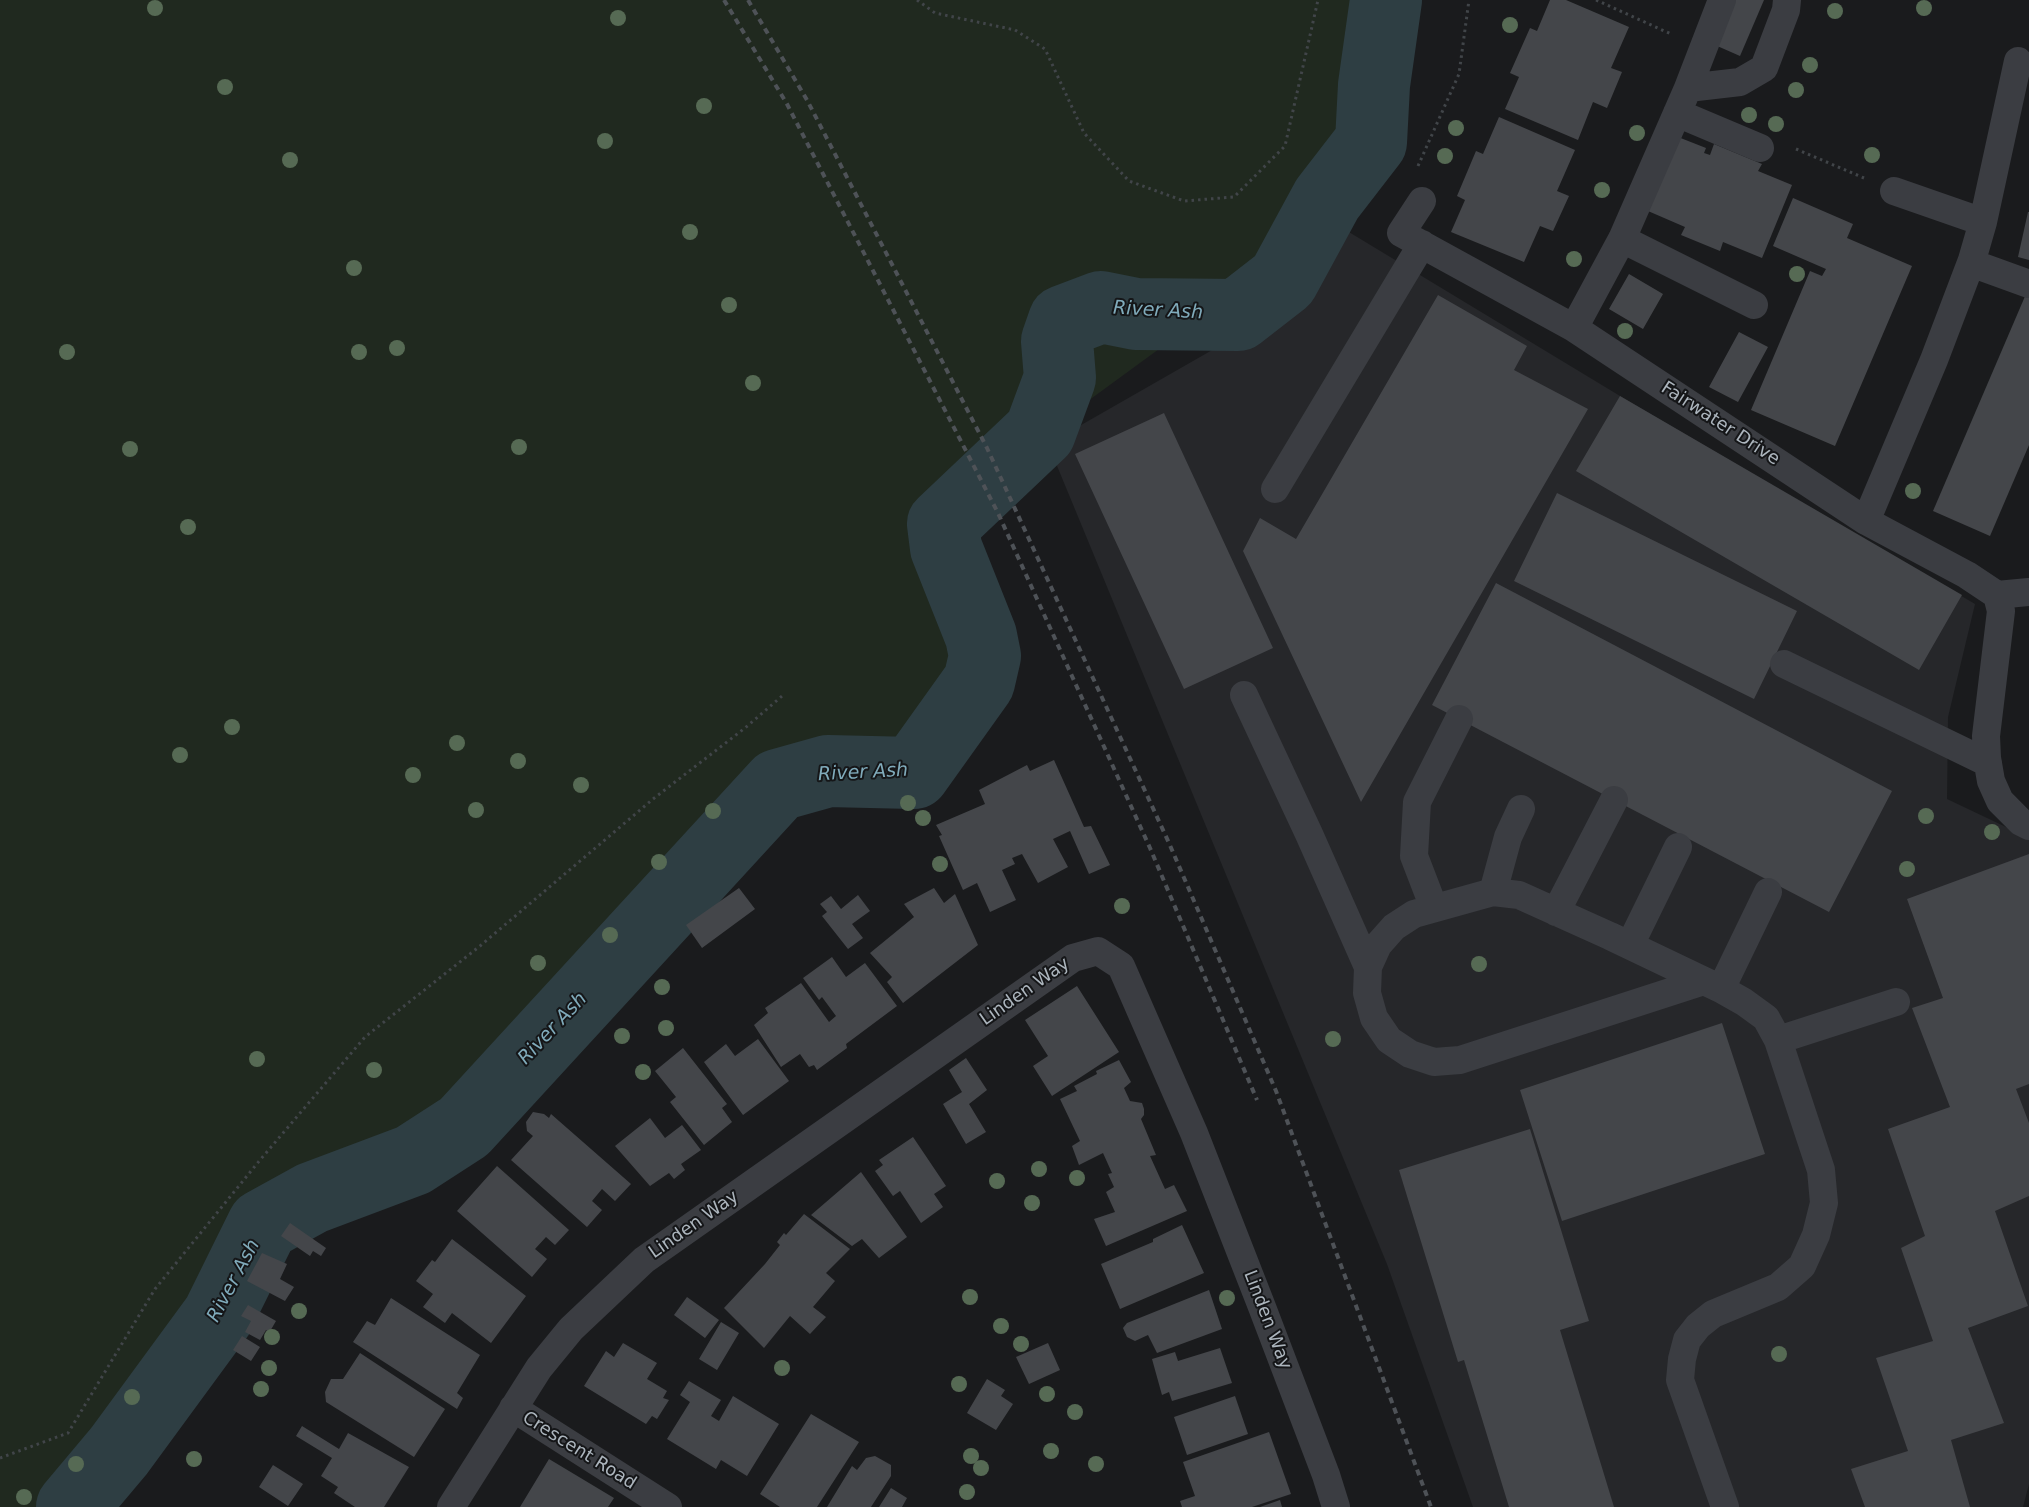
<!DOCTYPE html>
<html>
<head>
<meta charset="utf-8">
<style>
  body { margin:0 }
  canvas { display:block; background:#1a1b1d }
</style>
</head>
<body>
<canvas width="2029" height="1507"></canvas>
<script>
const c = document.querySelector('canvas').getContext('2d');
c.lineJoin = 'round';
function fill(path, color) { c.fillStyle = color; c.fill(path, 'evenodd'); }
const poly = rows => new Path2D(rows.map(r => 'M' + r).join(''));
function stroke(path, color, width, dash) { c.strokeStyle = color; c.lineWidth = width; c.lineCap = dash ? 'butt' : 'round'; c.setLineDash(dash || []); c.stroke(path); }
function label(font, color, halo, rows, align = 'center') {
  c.font = font + ' "DejaVu Sans",sans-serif'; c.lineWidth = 4; c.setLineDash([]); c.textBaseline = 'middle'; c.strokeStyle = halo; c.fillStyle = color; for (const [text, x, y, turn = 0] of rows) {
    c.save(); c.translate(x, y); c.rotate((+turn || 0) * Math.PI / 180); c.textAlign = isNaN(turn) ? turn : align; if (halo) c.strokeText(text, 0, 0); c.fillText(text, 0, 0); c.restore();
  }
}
fill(poly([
  [1329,220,1620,396,1975,604,1948,717,1947,799,2029,838,2029,1484,2023,1507,1473,1507,1387,1264,1048,444,1256,325]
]), '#26272a');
fill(poly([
  [0,0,1386,0,1374,85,1371,142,1345,213,1025,447,943,524,946,548,981,636,985,656,979,682,914,773,828,771,778,785,464,1127,413,1160,312,1198,263,1225,218,1316,119,1451,72,1507,0,1507]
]), '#20291f');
stroke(poly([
  [72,1507,119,1451,218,1316,263,1225,312,1198,413,1160,464,1127,778,785,828,771,914,773,979,682,985,656,981,636,946,548,943,524,1040,432,1060,378,1057,341,1064,321,1101,307,1136,314,1238,315,1283,280,1327,199,1371,142,1374,85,1386,0]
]), '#2e3e43', 72);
fill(poly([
  [1550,0,1566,0,1629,27,1611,68,1622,72,1607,108,1593,102,1578,140,1505,109,1519,77,1510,73,1530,28,1537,31],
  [1734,0,1764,0,1740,56,1715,45],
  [1499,117,1575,150,1557,191,1569,196,1553,231,1540,226,1524,262,1451,232,1465,200,1457,196,1476,151,1483,154],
  [1678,137,1706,148,1704,153,1710,155,1714,144,1762,164,1758,171,1792,185,1762,258,1723,242,1720,251,1681,235,1685,227,1648,211],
  [1793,198,1853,224,1847,238,1912,266,1835,446,1751,410,1810,271,1822,276,1826,269,1773,246],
  [2028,212,2029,212,2029,260,2018,257],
  [1629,274,1663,294,1643,329,1609,309],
  [2026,294,2029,295,2029,445,1990,536,1933,511],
  [1438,295,1527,346,1514,370,1588,409,1361,802,1243,551,1260,518,1296,539],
  [1739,332,1768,347,1738,402,1709,387],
  [1620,396,1962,595,1919,670,1576,471],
  [1164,413,1273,648,1184,689,1075,454],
  [1557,493,1797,611,1754,699,1514,581],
  [1496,583,1892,791,1829,912,1432,705],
  [1054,760,1084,827,1091,826,1110,865,1089,874,1070,831,1053,839,1068,867,1038,883,1022,854,1012,858,1015,864,1002,870,1016,900,990,912,977,883,963,890,939,836,942,835,936,825,985,804,979,790,1027,765,1030,771],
  [2029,854,2029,1084,2016,1089,2029,1123,2029,1196,1995,1211,2028,1306,1968,1328,2004,1423,1951,1440,1970,1507,1865,1507,1851,1469,1908,1451,1876,1358,1933,1341,1901,1248,1925,1236,1888,1129,1950,1107,1912,1008,1943,998,1907,899],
  [739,888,755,909,702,948,686,925],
  [934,888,944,903,955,894,978,945,903,1003,887,982,892,977,870,953,914,917,904,904],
  [858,895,870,911,852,924,863,938,848,949,822,916,827,912,820,904,831,896,841,909],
  [832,957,846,977,865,963,897,1006,846,1044,847,1048,817,1070,814,1065,809,1067,800,1054,781,1067,754,1025,768,1013,765,1008,801,983,829,1022,836,1016,822,997,819,1000,803,978],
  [1077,986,1119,1052,1052,1096,1033,1066,1048,1056,1025,1020],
  [1722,1023,1765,1154,1562,1221,1520,1090],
  [758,1039,789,1081,743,1115,704,1062,726,1044,735,1056],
  [683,1048,727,1104,722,1108,732,1122,704,1145,670,1102,676,1097,655,1071],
  [966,1058,987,1090,969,1104,986,1132,966,1144,943,1104,962,1092,949,1070],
  [1119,1060,1131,1082,1124,1088,1130,1101,1142,1103,1144,1109,1144,1115,1141,1119,1156,1155,1150,1156,1165,1189,1174,1185,1187,1211,1106,1246,1094,1219,1115,1212,1106,1192,1114,1187,1108,1174,1112,1173,1103,1153,1079,1165,1072,1146,1080,1141,1060,1099,1077,1091,1074,1086,1097,1074,1096,1071],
  [533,1112,544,1114,549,1118,551,1114,631,1184,615,1201,602,1189,592,1201,602,1210,587,1227,511,1160,533,1136,527,1131,526,1122],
  [650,1118,665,1138,682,1125,701,1150,681,1164,685,1170,674,1179,669,1173,650,1186,615,1146],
  [1530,1129,1589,1321,1560,1330,1614,1507,1509,1507,1464,1360,1458,1362,1399,1170],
  [913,1137,946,1186,934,1194,943,1207,921,1223,900,1191,893,1196,875,1171,883,1165,879,1160],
  [497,1166,569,1230,555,1245,546,1237,535,1249,547,1259,532,1277,457,1211],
  [861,1172,907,1237,879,1258,862,1239,852,1246,811,1215],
  [804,1214,850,1249,826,1273,835,1281,813,1307,826,1317,810,1334,790,1316,764,1348,724,1308,765,1264,780,1245,777,1242,784,1233,786,1235],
  [290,1223,326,1248,321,1256,313,1251,310,1256,281,1236],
  [1182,1225,1204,1273,1120,1309,1101,1264,1153,1242,1153,1239],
  [452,1239,526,1296,491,1343,452,1313,445,1323,423,1307,433,1294,416,1281,432,1260,435,1262],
  [262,1253,287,1264,280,1279,294,1287,285,1301,247,1281],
  [1209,1290,1222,1329,1157,1353,1148,1335,1135,1341,1127,1337,1123,1328,1127,1323],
  [687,1297,719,1320,705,1338,674,1315],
  [391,1298,480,1355,457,1393,463,1398,457,1409,353,1342,367,1321,375,1325],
  [248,1305,276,1321,269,1333,266,1330,260,1340,245,1332,251,1321,241,1316],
  [721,1322,739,1333,717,1370,699,1359],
  [242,1336,260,1347,251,1361,233,1350],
  [623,1343,657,1363,647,1379,667,1391,663,1398,669,1400,657,1419,652,1416,646,1424,584,1386,606,1351,614,1357],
  [1048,1343,1060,1370,1029,1384,1016,1357],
  [1220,1348,1232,1383,1172,1401,1169,1392,1162,1395,1152,1359,1175,1352,1178,1361],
  [360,1353,445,1409,414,1457,326,1402,325,1392,331,1379,343,1379],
  [987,1379,1005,1390,1001,1396,1013,1404,996,1430,967,1413],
  [689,1381,721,1400,711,1416,719,1421,733,1396,779,1424,747,1476,721,1460,716,1469,667,1439,690,1402,680,1395],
  [1235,1396,1248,1434,1187,1455,1174,1417],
  [811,1414,859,1442,817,1507,780,1507,760,1494],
  [302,1426,339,1449,348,1433,409,1467,384,1507,355,1507,334,1493,338,1487,321,1476,332,1458,296,1436],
  [1269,1432,1291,1494,1252,1507,1182,1507,1180,1501,1195,1496,1183,1462],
  [875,1456,891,1465,891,1476,871,1507,827,1507,852,1466,857,1470,866,1458],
  [549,1459,614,1498,608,1507,520,1507],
  [273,1465,303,1484,288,1506,259,1487],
  [891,1488,907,1498,902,1507,879,1507],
  [1280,1500,1282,1507,1260,1507]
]), '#44464a');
stroke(poly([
  [917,0,935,13,1015,30,1045,49,1084,133,1129,181,1184,201,1234,197,1285,146,1318,0],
  [1596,0,1671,34],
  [1796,149,1864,178],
  [1418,166,1459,74,1469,0],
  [0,1458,68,1433,155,1289,260,1160,365,1037,480,946,653,799,745,728,782,696]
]), '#414549', 3, [2.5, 4]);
stroke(poly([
  [1688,88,1740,82,1764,68,1786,10,1787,0],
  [1677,113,1760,148],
  [1894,191,1983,222],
  [1422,201,1401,233,1574,328,1866,521,1967,575,1997,595,2001,611,1986,736,1987,758,1991,781,2000,801,2021,822,2029,826],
  [1622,239,1754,305],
  [1971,263,2029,284],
  [1574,328,1622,239,1688,88,1722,0],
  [1275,489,1422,244],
  [1866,521,1934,360,1972,260,1983,222,2018,61],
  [1997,595,2029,592],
  [1784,664,1988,763],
  [1244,695,1309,834,1368,967],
  [1493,892,1508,837,1521,809],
  [1434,908,1414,856,1417,802,1459,719],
  [1556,912,1614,800],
  [1630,945,1678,847],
  [1704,981,1460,1060,1434,1062,1410,1054,1389,1040,1374,1018,1367,993,1368,967,1378,945,1394,927,1414,914,1493,892,1519,895,1610,936,1721,989,1744,1002,1766,1018,1778,1040,1821,1170,1824,1203,1816,1235,1802,1266,1778,1287,1713,1314,1698,1326,1687,1340,1682,1359,1680,1380,1725,1507],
  [1721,989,1768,892],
  [1778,1040,1896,1002],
  [513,1408,668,1507],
  [451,1507,539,1368,571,1329,644,1260,1073,958,1098,951,1121,966,1194,1133,1262,1307,1326,1475,1336,1507]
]), '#3b3d42', 28);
stroke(poly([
  [724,0,787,104,998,513,1150,848,1257,1100],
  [748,0,807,100,987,448,1169,843,1276,1091,1431,1507]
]), '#4e5257', 4, [6, 5]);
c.fillStyle = '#566a54';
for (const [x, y] of [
  [155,8],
  [1924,8],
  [1835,11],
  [618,18],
  [1510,25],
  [1810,65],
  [225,87],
  [1796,90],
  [704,106],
  [1749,115],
  [1776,124],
  [1456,128],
  [1637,133],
  [605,141],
  [1872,155],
  [1445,156],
  [290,160],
  [1602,190],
  [690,232],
  [1574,259],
  [354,268],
  [1797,274],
  [729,305],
  [1625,331],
  [397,348],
  [67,352],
  [359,352],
  [753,383],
  [519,447],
  [130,449],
  [1913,491],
  [188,527],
  [232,727],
  [457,743],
  [180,755],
  [518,761],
  [413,775],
  [581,785],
  [908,803],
  [476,810],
  [713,811],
  [1926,816],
  [923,818],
  [1992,832],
  [659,862],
  [940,864],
  [1907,869],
  [1122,906],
  [610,935],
  [538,963],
  [1479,964],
  [662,987],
  [666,1028],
  [622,1036],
  [1333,1039],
  [257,1059],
  [374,1070],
  [643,1072],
  [1039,1169],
  [1077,1178],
  [997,1181],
  [1032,1203],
  [970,1297],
  [1227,1298],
  [299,1311],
  [1001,1326],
  [272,1337],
  [1021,1344],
  [1779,1354],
  [269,1368],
  [782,1368],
  [959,1384],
  [261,1389],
  [1047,1394],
  [132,1397],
  [1075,1412],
  [1051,1451],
  [971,1456],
  [194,1459],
  [76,1464],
  [1096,1464],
  [981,1468],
  [967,1492],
  [24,1497]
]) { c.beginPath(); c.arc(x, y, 8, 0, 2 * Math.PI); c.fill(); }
label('18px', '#acb5bd', '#151618', [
  ["Fairwater Drive",1720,424,33],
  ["Linden Way",1025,992,-35],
  ["Linden Way",694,1225,-35],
  ["Linden Way",1267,1320,69],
  ["Crescent Road",579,1451,32]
]);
label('italic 19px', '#80abbb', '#151618', [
  ["River Ash",1158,311,3],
  ["River Ash",863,773,-3],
  ["River Ash",553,1029,-47],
  ["River Ash",234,1281,-62]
]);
</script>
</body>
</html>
